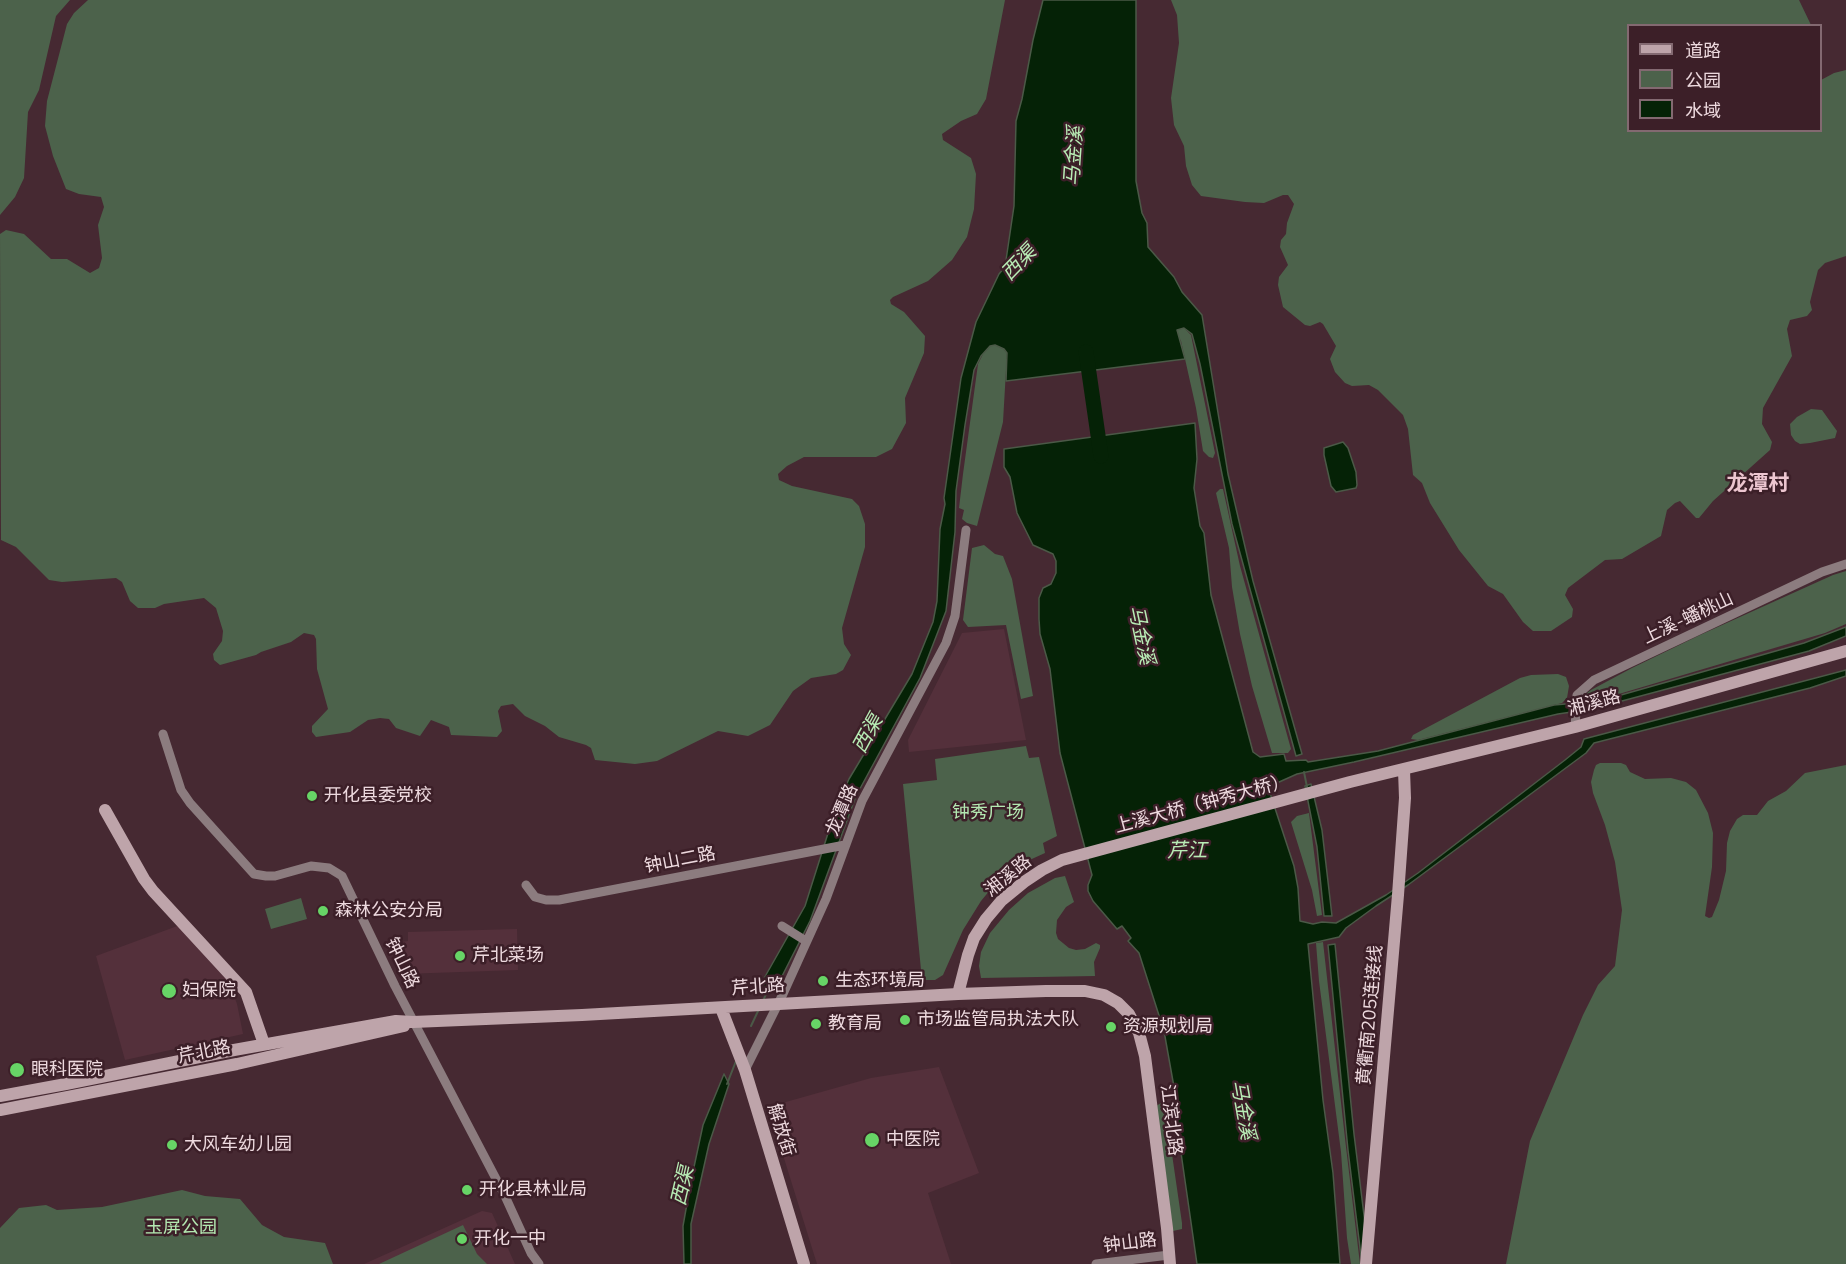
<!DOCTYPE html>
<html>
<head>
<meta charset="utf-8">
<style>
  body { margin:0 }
  #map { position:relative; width:1846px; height:1264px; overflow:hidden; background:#462932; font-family:Mulish,"Noto Sans SC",sans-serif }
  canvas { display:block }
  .legend { position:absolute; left:1627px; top:24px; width:195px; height:108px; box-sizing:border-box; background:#3c1f28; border:2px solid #836971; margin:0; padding:8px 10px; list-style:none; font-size:18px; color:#edd9de }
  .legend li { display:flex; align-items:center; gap:12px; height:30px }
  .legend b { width:30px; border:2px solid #836971 }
</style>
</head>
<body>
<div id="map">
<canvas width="1846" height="1264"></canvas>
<ul class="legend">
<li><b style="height:8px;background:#bea4aa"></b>道路</li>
<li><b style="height:16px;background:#4c624b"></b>公园</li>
<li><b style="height:16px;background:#052206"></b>水域</li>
</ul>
</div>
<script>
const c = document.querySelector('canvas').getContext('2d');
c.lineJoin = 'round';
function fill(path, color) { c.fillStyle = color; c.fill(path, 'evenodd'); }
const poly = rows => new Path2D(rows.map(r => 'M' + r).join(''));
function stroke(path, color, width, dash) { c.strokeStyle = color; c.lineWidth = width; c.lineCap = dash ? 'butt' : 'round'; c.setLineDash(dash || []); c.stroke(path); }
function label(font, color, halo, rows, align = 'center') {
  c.font = font + ' Mulish,"Noto Sans SC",sans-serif'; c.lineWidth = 5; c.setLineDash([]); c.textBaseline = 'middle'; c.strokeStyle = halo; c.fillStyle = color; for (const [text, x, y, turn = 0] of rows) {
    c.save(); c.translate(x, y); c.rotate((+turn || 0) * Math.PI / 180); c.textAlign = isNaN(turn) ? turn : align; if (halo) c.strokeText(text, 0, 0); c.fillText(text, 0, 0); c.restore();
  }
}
fill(poly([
  [1004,629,1026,740,909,752,908,740,962,633],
  [180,925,228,979,237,1004,243,1034,125,1060,96,956],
  [517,929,518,970,403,974,402,942,408,941,408,932],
  [939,1067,979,1173,928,1193,951,1264,817,1264,768,1107,871,1078],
  [482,1211,492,1213,515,1264,364,1264]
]), '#54303b');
fill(poly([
  [0,0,70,0,56,16,39,90,28,112,24,178,15,197,0,215],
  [88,0,1005,0,986,99,977,114,961,121,942,134,943,140,971,158,976,174,974,209,967,237,952,260,928,281,893,297,890,300,891,304,904,312,925,336,924,353,905,398,906,423,892,449,876,457,804,457,787,466,778,474,779,480,792,486,852,499,859,506,865,524,865,547,842,628,844,644,851,655,843,670,836,674,811,678,793,691,770,725,748,736,718,731,657,761,635,764,595,760,591,748,586,745,559,737,545,726,525,716,513,704,501,706,498,711,502,731,497,737,451,735,449,727,431,720,420,736,396,728,389,719,380,718,368,720,350,732,316,737,312,732,312,726,328,709,317,669,316,639,314,635,304,633,291,642,261,652,256,655,220,665,214,660,213,654,222,641,223,631,216,608,204,598,164,604,155,608,138,608,130,601,122,582,116,578,62,582,49,580,16,547,1,540,0,234,6,230,24,234,51,259,67,259,90,273,99,268,102,258,98,225,104,207,101,197,79,194,66,189,53,156,45,126,47,101,67,24,74,13],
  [1171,0,1799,0,1811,25,1628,26,1628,130,1820,130,1821,80,1834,73,1846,70,1846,256,1825,263,1818,270,1810,302,1812,310,1807,316,1790,320,1787,329,1792,356,1763,408,1762,424,1772,442,1770,450,1713,501,1699,518,1696,518,1680,501,1675,503,1667,510,1661,536,1622,559,1605,560,1568,588,1565,595,1573,609,1572,617,1551,631,1533,631,1523,622,1503,594,1488,586,1459,550,1430,503,1422,483,1413,475,1408,429,1403,415,1378,390,1369,385,1352,386,1345,383,1335,372,1330,359,1336,346,1323,324,1320,322,1310,326,1305,325,1283,307,1278,285,1279,277,1288,265,1280,247,1281,240,1286,234,1287,223,1294,204,1288,195,1283,195,1264,203,1245,202,1201,196,1192,185,1186,166,1184,146,1174,125,1171,98,1179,43,1177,15],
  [1181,328,1184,328,1191,335,1215,453,1213,458,1209,457,1203,451,1196,408,1181,341,1177,334,1177,330],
  [995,345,1004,349,1007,353,1003,422,977,526,967,523,962,519,964,510,959,508,963,474,978,364,984,352,990,346],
  [1811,409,1822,410,1837,431,1835,438,1810,443,1800,444,1795,441,1791,435,1790,424,1797,417],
  [1220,489,1223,489,1240,566,1291,749,1288,753,1272,753,1252,686,1240,634,1232,587,1229,548,1216,493],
  [984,545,995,554,1003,556,1012,579,1033,696,1021,699,1006,625,968,627,963,620,972,548],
  [1846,571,1846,624,1825,633,1602,699,1587,701,1586,699,1587,693,1591,690,1632,668,1700,635,1833,575],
  [1558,674,1566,677,1569,686,1567,698,1562,703,1418,740,1411,739,1413,735,1520,678,1531,675],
  [1026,746,1029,758,1039,757,1057,836,1043,843,1045,853,1012,868,995,884,981,901,963,930,943,975,935,980,922,980,903,784,937,780,935,759],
  [1600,763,1621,763,1626,765,1630,772,1645,779,1671,778,1686,782,1696,790,1708,813,1713,833,1712,867,1705,916,1709,918,1712,917,1719,900,1726,871,1727,843,1730,831,1737,819,1743,815,1757,815,1768,801,1786,791,1805,773,1846,765,1846,1264,1506,1264,1530,1141,1583,1015,1598,985,1615,966,1622,910,1615,862,1605,825,1593,793,1591,782,1594,770,1596,765],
  [1309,813,1322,915,1317,916,1312,890,1291,822,1297,816],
  [1065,876,1074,902,1066,907,1057,920,1056,933,1058,939,1069,948,1076,950,1085,949,1096,943,1100,945,1100,948,1094,962,1095,976,981,978,979,966,981,952,990,933,1009,910,1028,893,1055,878],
  [301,898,307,919,271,929,265,909],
  [1323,942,1346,1147,1360,1264,1351,1264,1347,1238,1341,1152,1319,981,1316,943],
  [1161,1103,1165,1106,1182,1223,1182,1229,1173,1231,1156,1106],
  [182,1190,205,1196,240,1199,262,1225,284,1237,325,1243,333,1264,0,1264,0,1228,19,1208,46,1205,57,1210,102,1207],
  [463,1225,477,1254,487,1264,379,1264]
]), '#4c624b');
const water = poly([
  [1043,0,1136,0,1136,181,1142,213,1147,223,1148,247,1174,277,1182,292,1202,315,1228,474,1253,581,1302,754,1296,756,1232,524,1200,364,1192,334,1184,328,1177,330,1185,359,1006,381,1007,353,1004,349,995,345,990,346,981,356,974,370,965,425,956,491,955,532,946,611,920,678,856,796,810,921,775,990,758,989,805,906,836,808,849,779,912,674,933,622,937,601,940,529,945,504,944,498,961,378,976,322,999,274,1005,267,1014,206,1016,121,1022,99,1033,40,1043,0],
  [1195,423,1197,459,1194,488,1200,526,1204,533,1211,595,1253,752,1260,757,1284,754,1286,761,1306,760,1308,762,1378,751,1554,705,1600,701,1804,643,1846,627,1846,636,1809,651,1592,709,1558,714,1354,762,1297,774,1268,787,1294,866,1298,888,1300,921,1313,924,1322,922,1336,923,1386,895,1418,873,1565,760,1581,747,1584,739,1846,670,1846,676,1810,688,1594,743,1586,753,1408,885,1376,906,1346,928,1339,937,1308,944,1323,1100,1333,1173,1340,1264,1197,1264,1176,1118,1179,1115,1164,1031,1139,953,1128,941,1131,938,1122,926,1117,929,1093,901,1088,891,1088,885,1092,875,1060,753,1050,669,1040,634,1039,619,1039,598,1043,588,1051,584,1056,573,1056,561,1053,554,1033,545,1017,513,1010,477,1004,467,1004,449,1195,423],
  [1343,442,1348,448,1356,472,1357,485,1356,488,1336,492,1331,486,1324,455,1324,448,1343,442],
  [1311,784,1322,830,1332,916,1324,916,1317,847,1305,786,1311,784],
  [1335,944,1354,1134,1370,1264,1362,1264,1348,1150,1328,945,1335,944],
  [724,1074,729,1084,709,1144,691,1224,691,1264,684,1264,683,1226,691,1181,703,1125,724,1074]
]);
fill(water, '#052206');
stroke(water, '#4b5947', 1.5);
stroke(poly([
  [1304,772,1307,787],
  [763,1001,769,987],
  [751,1026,759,1009],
  [727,1084,736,1061]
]), '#4b5947', 2);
stroke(poly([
  [1086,352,1101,456]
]), '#052206', 15);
stroke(poly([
  [1575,727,1577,695,1594,680,1822,572,1846,564],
  [163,734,181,790,190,803,254,874,266,876,275,876,311,866,329,868,342,876,395,986,505,1196,531,1253,539,1264],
  [526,885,535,897,546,900,559,900,845,845],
  [782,926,806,941],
  [745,1070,783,994,826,899,862,801,946,643,955,616,966,530],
  [1096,1264,1169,1255]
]), '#8c7c7f', 9);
stroke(poly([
  [105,810,144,879,153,891,246,992,264,1044],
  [958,994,968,955,974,938,986,919,1002,900,1024,882,1042,870,1062,860,1350,782,1575,727,1846,651],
  [721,1008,745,1070,804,1264],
  [0,1096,66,1084,234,1050,396,1021,413,1022,582,1015,958,994,1046,991,1085,991,1104,995,1118,1003,1129,1014,1139,1033,1145,1056,1167,1228,1170,1264],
  [0,1110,237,1064,404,1026],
  [1366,1264,1398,895,1405,798,1404,770]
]), '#bea4aa', 12);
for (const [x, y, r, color] of [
  [312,796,6,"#67d466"],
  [323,911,6,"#67d466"],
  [460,956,6,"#67d466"],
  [823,981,6,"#67d466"],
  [169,991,8,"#67d466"],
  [905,1020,6,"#67d466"],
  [816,1024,6,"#67d466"],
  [1111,1027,6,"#67d466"],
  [17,1070,8,"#67d466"],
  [872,1140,8,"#67d466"],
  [172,1145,6,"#67d466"],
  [467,1190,6,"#67d466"],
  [462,1239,6,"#67d466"]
]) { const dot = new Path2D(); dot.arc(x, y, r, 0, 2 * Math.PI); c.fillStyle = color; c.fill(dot); stroke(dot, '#3c1f28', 2); }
label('18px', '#edd9de', '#3c1f28', [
  ["上溪-蟠桃山",1688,618,-25],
  ["湘溪路",1594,703,-15],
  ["上溪大桥（钟秀大桥）",1202,804,-15],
  ["龙潭路",842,810,-67],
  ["钟山二路",680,860,-11],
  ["湘溪路",1008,876,-39],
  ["钟山路",402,963,64],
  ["芹北路",758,987,-4],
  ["黄衢南205连接线",1370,1015,-85],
  ["芹北路",204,1052,-11],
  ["江滨北路",1171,1120,83],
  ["解放街",781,1130,73],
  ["钟山路",1130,1243,-7]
]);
label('18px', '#edd9de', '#3c1f28', [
  ["开化县委党校",324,796],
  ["森林公安分局",335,911],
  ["芹北菜场",472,956],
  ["生态环境局",835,981],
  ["妇保院",182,991],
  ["市场监管局执法大队",917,1020],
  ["教育局",828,1024],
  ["资源规划局",1123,1027],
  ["眼科医院",31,1070],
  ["中医院",886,1140],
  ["大风车幼儿园",184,1145],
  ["开化县林业局",479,1190],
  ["开化一中",474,1239]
], 'left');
label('18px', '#b3e8b1', '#3c1f28', [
  ["钟秀广场",988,813],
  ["玉屏公园",181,1228]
]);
label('italic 20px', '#b8edb5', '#3c1f28', [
  ["马金溪",1074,156,-86],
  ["西渠",1019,263,-46],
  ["马金溪",1141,635,78],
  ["西渠",868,734,-61],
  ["芹江",1187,851],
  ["马金溪",1243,1110,80],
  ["西渠",683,1186,-77]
]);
label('bold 21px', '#edc6d0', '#3c1f28', [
  ["龙潭村",1758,484]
]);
</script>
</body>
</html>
